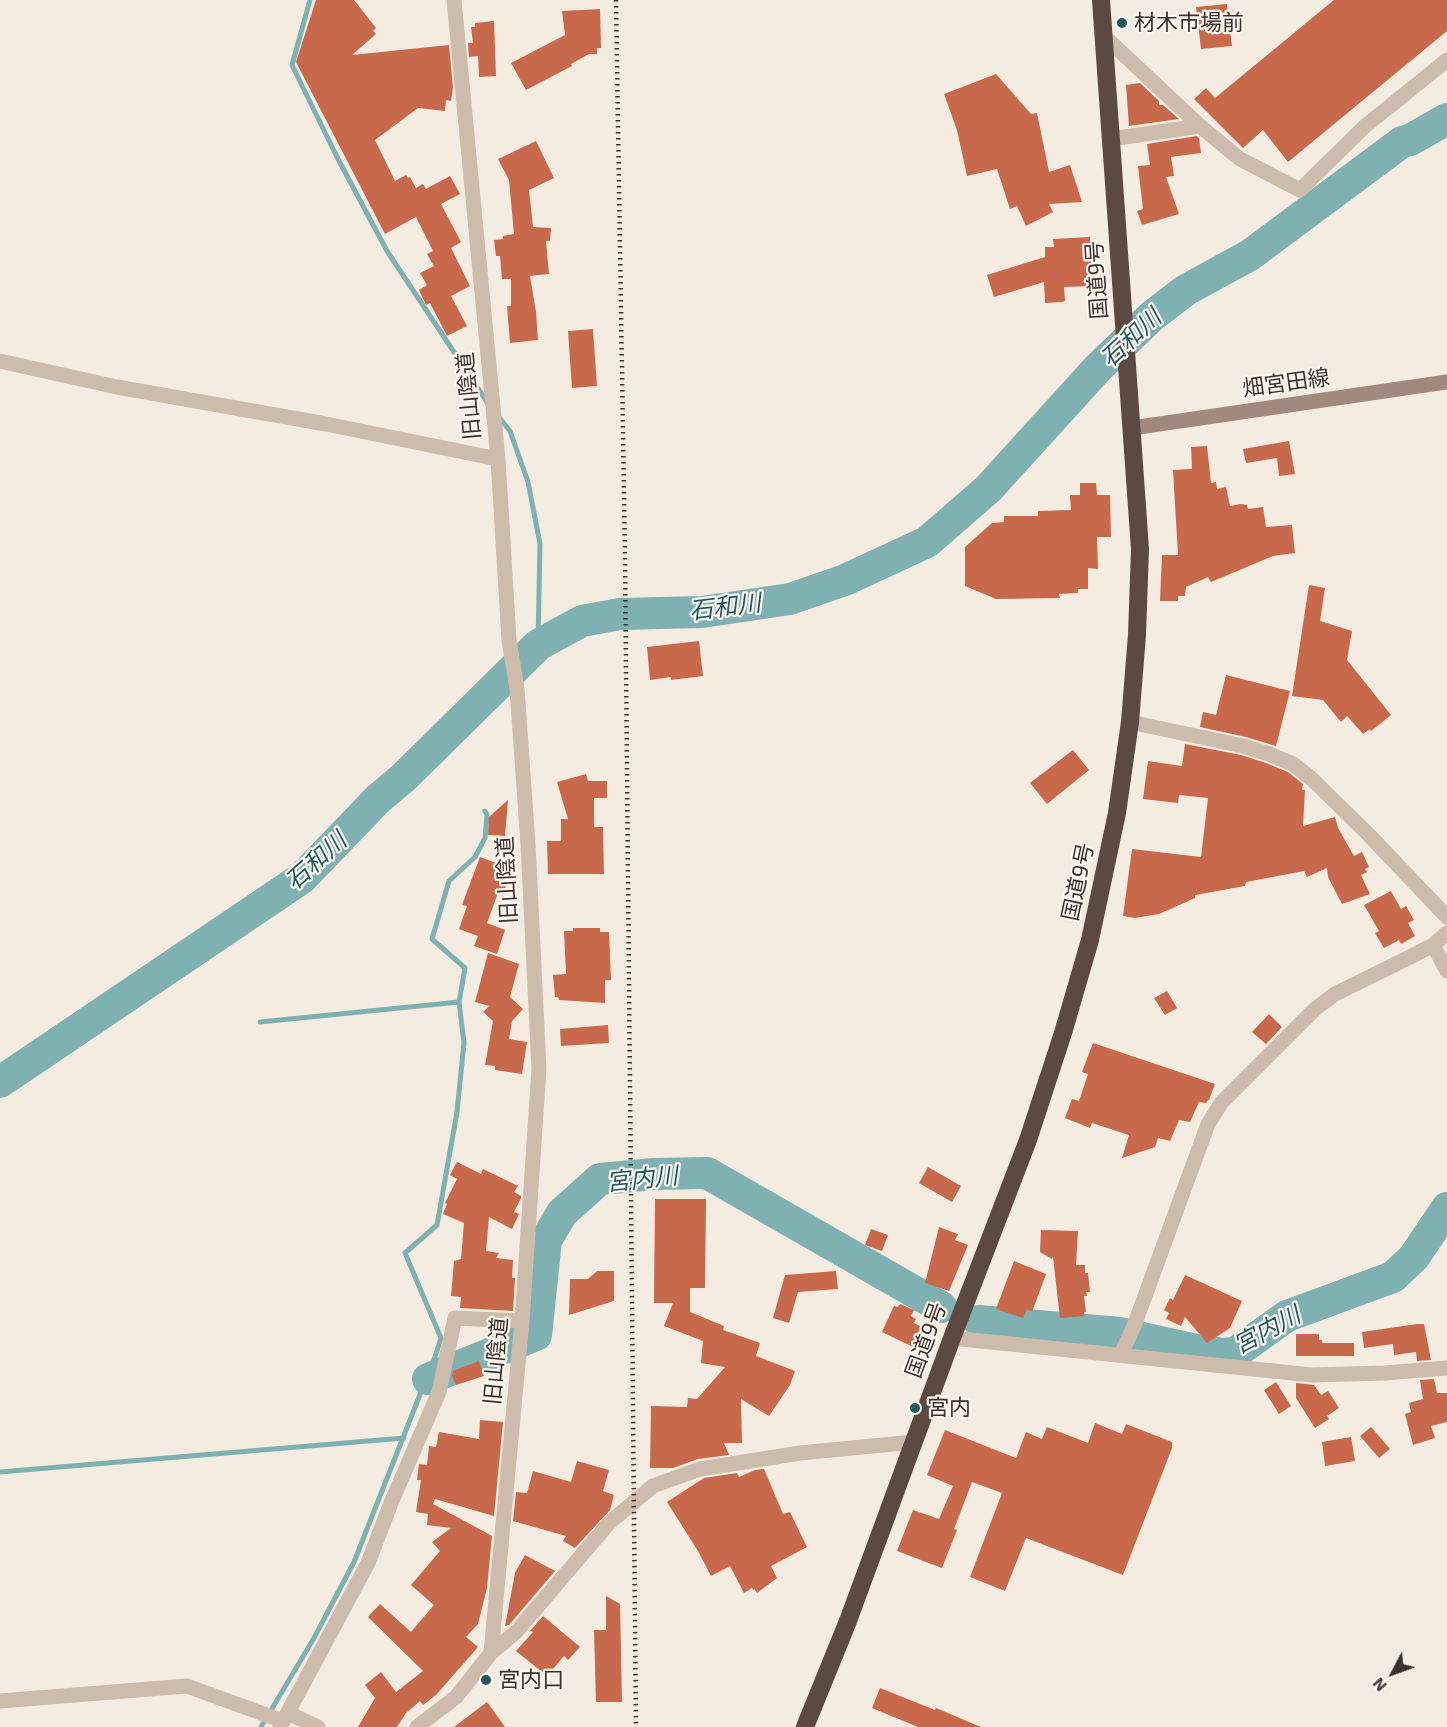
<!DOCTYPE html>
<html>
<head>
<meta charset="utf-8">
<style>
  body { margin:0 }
  #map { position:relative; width:1447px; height:1727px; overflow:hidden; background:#f4ebe1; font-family:"Exo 2",sans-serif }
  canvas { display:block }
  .north { position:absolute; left:1363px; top:1643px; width:60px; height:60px; -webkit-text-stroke:4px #fbf5ee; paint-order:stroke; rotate:229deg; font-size:16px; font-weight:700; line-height:24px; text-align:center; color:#3b302b }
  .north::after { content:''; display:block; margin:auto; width:21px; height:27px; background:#3b302b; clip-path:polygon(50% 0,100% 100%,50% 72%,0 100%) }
</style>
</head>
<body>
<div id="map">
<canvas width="1447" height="1727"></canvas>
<div class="north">N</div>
</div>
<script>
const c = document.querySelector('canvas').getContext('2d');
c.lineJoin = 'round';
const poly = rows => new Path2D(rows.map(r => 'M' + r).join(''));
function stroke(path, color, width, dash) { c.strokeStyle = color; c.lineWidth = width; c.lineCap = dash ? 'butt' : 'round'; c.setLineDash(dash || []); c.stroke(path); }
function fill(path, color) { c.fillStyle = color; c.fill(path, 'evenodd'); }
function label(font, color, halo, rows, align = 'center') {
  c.font = font + ' "Exo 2","Noto Sans JP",sans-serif'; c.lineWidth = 4.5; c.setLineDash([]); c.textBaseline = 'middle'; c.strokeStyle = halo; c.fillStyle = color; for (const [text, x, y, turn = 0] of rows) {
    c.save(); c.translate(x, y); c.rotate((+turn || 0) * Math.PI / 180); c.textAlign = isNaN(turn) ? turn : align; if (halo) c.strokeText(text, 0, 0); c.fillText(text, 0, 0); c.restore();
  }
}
stroke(poly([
  [310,0,292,65,338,159,387,251,487,402],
  [498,416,510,431,528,482,540,544,538,645],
  [260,1022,459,1002],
  [0,1472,404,1438],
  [261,1727,314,1638,354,1562,421,1392,428,1379,441,1338,405,1253,437,1225,457,1112,464,1043,459,1002,465,968,432,939,449,881,475,857,485,838,487,815,485,811]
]), '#7fb0b2', 5);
stroke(poly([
  [0,1082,302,878,378,799,403,778,538,645,582,621,620,614,702,612,790,599,845,580,927,542,988,489,1098,368,1152,316,1186,290,1250,255,1402,142,1410,140,1447,119],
  [979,1321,1120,1333,1197,1350,1223,1354,1235,1353,1287,1316,1393,1277,1414,1257,1447,1208],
  [428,1379,536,1335,546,1240,562,1213,600,1179,654,1174,707,1173,941,1307]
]), '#7fb0b2', 32);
fill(poly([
  [316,0,354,0,376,28,373,31,376,34,352,55,449,45,453,88,451,101,446,100,445,111,418,108,375,140,395,181,406,175,408,178,410,177,416,188,423,184,426,189,450,176,460,194,441,204,461,242,451,248,470,286,451,296,467,326,447,336,430,303,426,305,419,290,427,285,420,273,434,266,427,254,433,251,416,217,385,234,296,62],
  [1334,0,1447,0,1447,31,1288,162,1263,130,1243,148,1194,99,1206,88,1215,98],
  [1227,4,1232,46,1201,49,1196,7],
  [600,9,601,48,597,48,597,54,589,54,571,64,572,66,526,90,511,63,565,35,562,11],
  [494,21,496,76,479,77,478,56,469,57,468,43,473,43,471,27,475,27,475,23],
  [996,74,1031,114,1037,113,1049,172,1070,165,1082,202,1049,204,1053,212,1026,226,1017,206,1010,209,997,169,967,176,957,130,944,94],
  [1140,83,1159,101,1159,105,1163,105,1179,119,1129,126,1126,85],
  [1197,136,1199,138,1201,153,1171,157,1174,176,1166,177,1179,214,1142,225,1137,211,1143,209,1138,166,1150,165,1147,144],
  [536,141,554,178,529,190,533,227,551,228,550,241,546,241,549,274,530,276,536,312,538,340,510,343,507,306,511,306,511,279,502,279,500,256,496,256,494,240,503,239,503,236,514,234,509,180,498,159],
  [1090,237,1093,286,1064,287,1065,301,1062,302,1045,303,1044,282,994,297,987,275,1045,257,1045,247,1054,247,1053,239],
  [593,329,597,386,572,388,568,331],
  [1289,441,1295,474,1279,476,1277,458,1246,463,1243,449],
  [1207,446,1211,483,1216,482,1217,489,1226,487,1230,506,1241,504,1247,505,1248,509,1263,507,1266,527,1292,525,1295,553,1273,556,1211,582,1208,577,1186,587,1185,596,1178,596,1178,601,1160,601,1162,555,1178,555,1173,470,1192,469,1191,447],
  [1080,483,1096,483,1097,495,1110,495,1111,537,1097,537,1098,569,1088,568,1088,589,1078,589,1078,593,1059,594,1060,598,996,599,965,586,965,547,992,523,1004,522,1004,516,1038,516,1038,511,1071,510,1070,495,1080,495],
  [1309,585,1325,588,1320,621,1352,631,1347,660,1391,715,1371,731,1370,729,1363,734,1347,716,1341,722,1323,700,1292,696],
  [699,641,703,676,671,680,671,677,650,680,647,647],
  [1226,675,1290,691,1276,746,1246,737,1200,727,1203,712,1216,715],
  [1185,744,1241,755,1266,763,1288,772,1303,784,1302,790,1305,790,1303,826,1335,817,1338,828,1354,856,1362,852,1369,867,1365,869,1367,872,1361,875,1370,894,1342,904,1328,877,1327,868,1307,877,1304,871,1246,882,1245,886,1195,895,1195,898,1159,914,1135,918,1123,916,1132,849,1201,857,1208,798,1179,795,1178,803,1143,799,1148,761,1182,766],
  [1073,750,1089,770,1047,804,1030,783],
  [586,774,588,781,607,781,607,798,594,798,594,827,603,827,604,874,548,874,547,841,561,841,561,819,568,819,557,782],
  [508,800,505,836,488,835,489,817],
  [480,857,512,869,504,892,499,890,487,923,505,930,497,954,474,946,478,936,459,929,467,906,462,905],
  [1391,891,1401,909,1406,906,1414,920,1408,923,1415,936,1401,944,1399,940,1384,948,1375,933,1379,931,1364,905],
  [573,928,600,928,600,932,609,932,611,980,605,980,605,1003,559,1000,558,997,555,997,553,975,566,974,564,931,573,931],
  [488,953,519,964,510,997,523,1009,512,1021,509,1039,527,1042,522,1074,495,1070,495,1066,485,1065,493,1021,483,1012,489,1006,475,1002],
  [1167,991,1177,1008,1165,1015,1154,998],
  [1269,1014,1282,1027,1266,1044,1252,1032],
  [608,1025,609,1043,561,1046,560,1029],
  [1093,1043,1215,1084,1209,1100,1208,1100,1206,1103,1199,1102,1190,1122,1179,1120,1170,1141,1158,1138,1155,1147,1122,1158,1129,1135,1092,1123,1090,1128,1065,1118,1072,1099,1079,1101,1088,1074,1082,1072],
  [457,1162,481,1174,483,1169,518,1186,514,1192,521,1196,521,1198,514,1212,519,1214,512,1229,489,1217,486,1251,499,1253,496,1258,513,1260,512,1278,515,1278,513,1311,460,1308,461,1297,451,1296,454,1261,461,1259,464,1223,443,1214,447,1204,445,1203,457,1179,450,1175],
  [928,1167,961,1186,952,1202,919,1183],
  [655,1199,706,1199,705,1288,690,1288,690,1312,724,1326,723,1330,760,1343,756,1356,795,1371,790,1385,769,1416,741,1399,742,1443,724,1443,729,1455,698,1459,673,1468,650,1468,651,1406,687,1407,688,1398,697,1399,725,1367,701,1363,703,1341,664,1326,673,1303,654,1303],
  [939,1227,958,1234,955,1240,968,1245,949,1291,925,1283],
  [871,1229,888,1235,882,1251,865,1245],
  [1041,1230,1078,1231,1076,1265,1085,1265,1085,1273,1088,1273,1090,1292,1086,1292,1087,1296,1084,1296,1086,1312,1084,1312,1084,1316,1060,1318,1053,1257,1052,1259,1040,1252],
  [1014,1261,1046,1274,1032,1312,1027,1309,1023,1318,996,1309],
  [597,1271,614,1271,614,1301,569,1315,570,1279,588,1279],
  [836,1271,838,1289,798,1292,789,1323,773,1318,785,1275],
  [1185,1275,1242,1301,1230,1328,1207,1343,1185,1317,1181,1326,1166,1319,1169,1313,1164,1310,1170,1298,1173,1300],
  [900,1304,914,1310,911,1316,916,1319,914,1323,926,1329,917,1349,882,1332,894,1306,898,1307],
  [1417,1324,1424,1324,1431,1360,1417,1361,1416,1352,1394,1355,1393,1344,1364,1348,1362,1332],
  [1296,1334,1319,1334,1319,1340,1322,1340,1322,1343,1354,1343,1354,1356,1296,1356],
  [479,1361,484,1376,456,1385,452,1376,453,1371],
  [1434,1379,1437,1393,1447,1393,1447,1422,1431,1426,1435,1438,1413,1445,1405,1414,1411,1412,1409,1403,1423,1399,1420,1380],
  [1276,1382,1291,1406,1279,1414,1264,1390],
  [1296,1383,1314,1385,1321,1395,1328,1391,1339,1408,1327,1416,1329,1419,1315,1428,1296,1398],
  [480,1420,503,1422,494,1516,435,1499,433,1504,492,1536,487,1588,478,1624,466,1637,478,1647,436,1695,423,1705,420,1701,406,1713,397,1727,358,1727,375,1698,365,1685,381,1672,396,1692,423,1671,368,1617,380,1604,411,1632,434,1605,411,1585,440,1551,432,1542,451,1528,427,1525,428,1514,416,1512,421,1480,417,1480,419,1464,427,1465,429,1446,436,1447,439,1432,479,1439],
  [1095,1423,1122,1434,1126,1424,1172,1442,1172,1448,1123,1575,1026,1538,1005,1591,970,1577,1002,1493,972,1482,954,1529,957,1530,942,1568,897,1551,913,1510,939,1519,953,1486,927,1475,945,1430,1016,1458,1026,1432,1042,1439,1047,1427,1088,1443],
  [1371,1427,1390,1449,1379,1458,1360,1436],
  [1351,1437,1355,1461,1325,1466,1322,1442],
  [577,1461,609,1470,603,1491,614,1495,610,1510,575,1548,563,1541,566,1536,513,1521,516,1492,527,1493,533,1471,571,1482],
  [764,1469,783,1514,790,1512,807,1547,771,1566,777,1578,757,1593,755,1589,753,1590,752,1588,744,1593,730,1566,711,1576,698,1551,667,1502,704,1478,737,1473,739,1477,755,1470],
  [525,1555,555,1571,509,1625,505,1626,515,1573],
  [606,1596,620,1604,622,1702,596,1702,594,1630,606,1630],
  [543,1616,580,1647,568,1660,564,1656,547,1676,516,1651,533,1632,530,1631],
  [880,1688,935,1710,936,1708,981,1727,918,1727,872,1708],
  [487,1702,505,1727,454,1727]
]), '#c8694b');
stroke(poly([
  [1104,36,1200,126,1240,159,1300,190,1364,127,1447,60],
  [1111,139,1200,126],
  [0,361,117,387,326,424,498,459],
  [1130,722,1243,746,1269,754,1293,764,1312,779,1369,835,1447,917],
  [1433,945,1447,971],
  [952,1338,1312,1375,1385,1373,1447,1368],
  [1121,1354,1134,1326,1208,1124,1222,1102,1315,1009,1335,994,1414,955,1433,945,1447,933],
  [491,1653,516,1632,609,1523,653,1486,700,1469,800,1453,914,1442],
  [0,1701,187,1686,283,1721],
  [288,1713,318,1727],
  [280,1727,368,1563,391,1503,439,1392,455,1318,522,1321],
  [417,1727,456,1697,491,1653,522,1321,539,1069,528,844,517,689,509,640,498,459,454,0]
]), '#cdbbac', 15);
stroke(poly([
  [1132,428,1447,382]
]), '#a18a7d', 15);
stroke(poly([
  [805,1727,848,1621,952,1338,1028,1140,1063,1033,1090,940,1117,813,1130,722,1137,635,1140,549,1101,0]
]), '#5c4a42', 18);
stroke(poly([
  [616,0,625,556,636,1727]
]), '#3b302b', 4.5, [1.5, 4.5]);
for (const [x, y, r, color] of [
  [1122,23,6,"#1f5a5e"],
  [915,1408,6,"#1f5a5e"],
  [486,1680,6,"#1f5a5e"]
]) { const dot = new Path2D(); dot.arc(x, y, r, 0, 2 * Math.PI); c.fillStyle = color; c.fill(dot); stroke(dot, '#fbf5ee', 2); }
label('22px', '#3b302b', '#fbf5ee', [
  ["材木市場前",1134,23],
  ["宮内",927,1408],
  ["宮内口",498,1680]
], 'left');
label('22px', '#3b302b', '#fbf5ee', [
  ["国道9号",1097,280,-94],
  ["畑宮田線",1286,383,-8],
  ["旧山陰道",469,396,-95],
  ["旧山陰道",507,880,-93],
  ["国道9号",1078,882,-78],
  ["国道9号",926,1340,-70],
  ["旧山陰道",496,1361,-85]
]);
label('italic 24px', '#1f5a5e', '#fbf5ee', [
  ["石和川",1131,338,-43],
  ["石和川",725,607,-7],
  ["石和川",316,861,-42],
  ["宮内川",642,1179,-6],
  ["宮内川",1267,1330,-28]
]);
</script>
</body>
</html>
